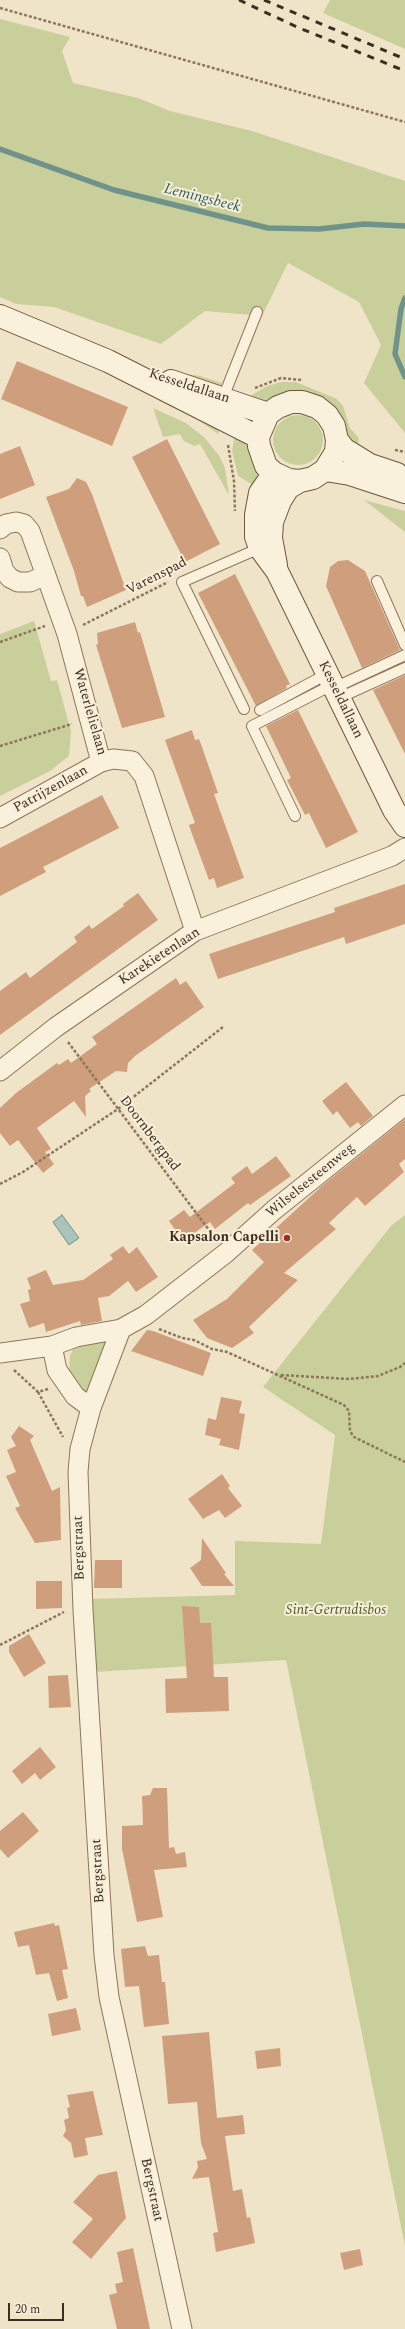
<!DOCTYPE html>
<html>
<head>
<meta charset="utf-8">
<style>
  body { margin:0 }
  #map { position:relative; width:405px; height:2329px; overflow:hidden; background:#f0e4c8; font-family:Spectral,serif }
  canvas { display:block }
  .scale { position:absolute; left:8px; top:2303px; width:56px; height:18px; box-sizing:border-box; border:2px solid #3d2e20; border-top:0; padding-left:5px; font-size:12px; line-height:14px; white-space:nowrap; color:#3d2e20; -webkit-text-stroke:3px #f7eed8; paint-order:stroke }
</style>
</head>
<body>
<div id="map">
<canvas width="405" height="2329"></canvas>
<div class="scale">20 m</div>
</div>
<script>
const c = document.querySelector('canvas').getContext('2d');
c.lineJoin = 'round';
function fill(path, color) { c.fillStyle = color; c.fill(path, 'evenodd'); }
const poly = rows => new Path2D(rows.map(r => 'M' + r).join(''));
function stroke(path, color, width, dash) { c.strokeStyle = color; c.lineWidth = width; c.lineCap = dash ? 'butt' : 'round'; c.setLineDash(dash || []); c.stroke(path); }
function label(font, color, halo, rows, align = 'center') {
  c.font = font + ' Spectral,serif'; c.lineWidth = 4; c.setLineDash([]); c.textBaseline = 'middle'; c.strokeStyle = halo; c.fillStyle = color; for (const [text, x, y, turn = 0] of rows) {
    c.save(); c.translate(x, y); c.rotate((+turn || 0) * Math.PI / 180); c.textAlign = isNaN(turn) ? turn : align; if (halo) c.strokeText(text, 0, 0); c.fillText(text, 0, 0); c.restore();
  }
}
fill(poly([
  [330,0,405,0,405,49,323,13],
  [0,19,70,37,62,51,73,83,138,98,170,111,252,131,405,181,405,433,364,383,381,345,359,302,288,263,262,316,205,311,161,344,54,307,16,304,0,297],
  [174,372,200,376,222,383,220,388],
  [281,382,296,382,337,399,343,406,350,428,359,438,358,446,348,440,341,423,269,402,251,398,252,395,267,386],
  [159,398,221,426,218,434,201,422,158,400],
  [153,408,186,423,205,438,220,457,225,468,229,495,200,444,194,446,184,441,180,434,163,437],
  '273 440a25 25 0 1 1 50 0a25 25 0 1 1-50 0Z',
  [235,434,249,447,255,458,257,473,256,487,238,476,232,451],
  [364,500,405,511,405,532],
  [34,621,51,681,57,680,71,731,69,756,50,771,0,796,0,634],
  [405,1215,405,2246,286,1660,95,1672,89,1599,235,1595,235,1541,321,1544,335,1435,263,1387,391,1226],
  [107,1337,86,1397,69,1372,70,1356,74,1347]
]), '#c9cf9b');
const water = poly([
  [62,1215,79,1238,69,1245,53,1222,62,1215]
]);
fill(water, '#a9c4bc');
stroke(water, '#6f938a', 1);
stroke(poly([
  [0,149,114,190,268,228,319,229,364,224,405,226],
  [405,298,401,309,395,354,405,377]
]), '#6f938a', 5.5);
fill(poly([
  [17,361,128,407,112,446,1,399],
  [167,439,220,544,185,562,132,457],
  [20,446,35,485,0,499,0,454],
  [77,478,86,482,92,494,126,590,87,607,83,596,81,596,74,571,46,497,69,489],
  [348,560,365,571,400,650,362,668,326,586,330,567,338,561],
  [235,574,290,684,286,686,287,688,256,706,198,593],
  [135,622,138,633,140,632,165,717,122,728,96,645,98,644,97,633],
  [405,675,405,754,373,690],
  [298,710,358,832,326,848,309,813,305,815,287,780,291,778,266,726],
  [192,730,195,740,199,739,202,747,218,793,214,794,244,878,217,888,214,878,209,880,192,834,189,825,195,823,165,740],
  [102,795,119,828,43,867,46,872,0,896,0,848],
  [405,884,405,924,346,944,344,937,218,979,209,954,335,912,334,908],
  [138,893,158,920,0,1035,0,991,26,972,30,978,77,942,74,937,89,925,92,929,124,906,123,904],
  [176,978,180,985,186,981,204,1007,135,1056,128,1063,127,1072,116,1071,89,1089,91,1091,85,1096,86,1117,74,1101,37,1128,51,1149,45,1152,54,1164,43,1173,18,1140,10,1146,0,1133,0,1108,16,1093,57,1063,59,1065,68,1059,71,1063,97,1044,92,1037],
  [346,1082,373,1116,361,1126,358,1122,350,1128,337,1111,333,1115,322,1101],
  [405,1119,405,1159,399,1164,404,1172,365,1206,357,1197,329,1223,336,1229,284,1273,298,1280,249,1327,254,1333,232,1348,207,1338,193,1320,227,1299,264,1262,252,1250,323,1185],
  [276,1156,291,1176,250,1205,248,1203,215,1229,210,1222,183,1241,169,1221,184,1210,190,1217,235,1183,231,1178,247,1166,252,1174],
  [123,1246,129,1254,137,1247,158,1277,136,1292,128,1281,109,1296,98,1298,102,1321,81,1325,80,1321,46,1332,44,1323,29,1328,20,1304,30,1301,28,1290,31,1289,27,1278,46,1270,53,1285,83,1280,113,1259,110,1255],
  [147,1330,153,1331,211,1353,203,1376,131,1351],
  [221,1397,242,1401,239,1413,245,1414,239,1450,219,1445,221,1439,205,1435,208,1418,216,1420],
  [19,1426,34,1436,30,1440,52,1491,60,1487,61,1540,35,1543,15,1508,20,1506,6,1476,16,1472,7,1450,16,1446,11,1437],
  [222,1474,230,1486,228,1488,242,1506,225,1518,219,1510,203,1519,188,1499],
  [202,1538,226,1573,224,1574,234,1586,202,1586,190,1568,201,1560],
  [95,1560,122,1560,122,1588,94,1588],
  [36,1581,62,1581,62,1608,36,1609],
  [182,1606,199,1607,200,1623,211,1623,214,1677,228,1677,229,1711,166,1713,165,1679,187,1678],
  [29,1634,46,1663,24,1677,9,1652,9,1646],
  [68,1675,71,1707,49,1708,48,1676],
  [40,1747,56,1767,40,1780,35,1773,22,1784,12,1771],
  [153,1788,167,1788,169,1848,174,1847,176,1854,185,1852,187,1867,154,1870,163,1917,137,1922,122,1849,122,1826,143,1825,142,1796,150,1795],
  [23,1812,39,1831,8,1858,0,1849,0,1831],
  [54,1923,55,1926,59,1925,68,1969,62,1970,68,1998,57,2001,49,1973,36,1975,29,1945,18,1947,14,1932],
  [145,1946,148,1956,159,1955,162,1982,165,1982,169,2024,144,2027,139,1986,125,1987,121,1949],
  [76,2008,81,2030,52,2036,48,2014],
  [209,2032,217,2118,243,2115,245,2134,225,2136,233,2191,242,2189,247,2218,250,2217,255,2243,216,2252,213,2233,218,2232,209,2177,192,2179,198,2167,197,2161,207,2159,201,2143,197,2102,168,2104,162,2036],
  [280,2048,281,2066,257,2069,255,2051],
  [93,2091,103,2135,85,2138,88,2155,74,2158,71,2143,63,2136,66,2130,64,2120,69,2118,67,2108,70,2107,67,2095],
  [117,2171,126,2218,91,2259,72,2242,93,2219,73,2202,98,2175],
  [133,2248,147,2315,150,2329,117,2329,109,2295,117,2293,115,2284,123,2282,117,2252],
  [360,2249,363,2265,344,2270,340,2253]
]), '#cf9f7d');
const lane = poly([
  [223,398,257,312],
  [377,581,405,645],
  [334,688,405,655],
  [339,698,405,668],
  [244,709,182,582,260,548],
  [260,710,327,674],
  [295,816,252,726,332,685]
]);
const street = poly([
  [0,529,6,524,16,522,24,524,30,531,67,634,101,762,113,759,132,761,144,776,195,931],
  [0,558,4,571,10,578,18,582,30,582,46,575],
  [0,818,101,762],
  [0,1071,56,1027,195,931,392,856,405,848],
  [121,1329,91,1408,80,1449,78,1472,83,1610,104,1955,109,1997,182,2329],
  [52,1346,57,1370,75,1396,91,1408],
  [0,1353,52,1346,76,1337,121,1329,146,1315,226,1253,274,1210,405,1105]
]);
const secondary = poly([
  [0,316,108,361,258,437],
  [171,381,268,414],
  [337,440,344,449,370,465,397,474],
  [325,470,350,474,405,492],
  [274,473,260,493,256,515,256,537,260,548,277,571,394,810,405,826],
  [276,565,271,538,272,522,280,501,288,488,300,481,313,478,325,470,336,452,337,440,334,426,327,415,317,407,302,402,291,402,278,407,268,414,258,437,259,446,266,466,274,473,289,480,300,481]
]);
stroke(lane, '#8d765c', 12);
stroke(street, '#8d765c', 21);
stroke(secondary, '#6f573f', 24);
stroke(poly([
  [0,8,405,122],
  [255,388,281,378,302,380],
  [228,445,234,481,235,511],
  [395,450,405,452],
  [83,625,168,582],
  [0,642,45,626],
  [0,746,72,724],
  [68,1042,215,1238],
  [0,1184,23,1172,118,1109,223,1027],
  [159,1329,182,1338,194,1340,212,1349,227,1352,344,1405,349,1411,350,1431,354,1437,405,1462],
  [14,1370,38,1392,48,1389],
  [281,1375,349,1379,378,1376,400,1367,405,1363],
  [38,1392,63,1437],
  [0,1645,64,1612]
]), '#8d765c', 2.5, [3, 2]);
stroke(lane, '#faf1dc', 10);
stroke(street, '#faf1dc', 19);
stroke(secondary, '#faf1dc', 22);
stroke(poly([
  [239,0,297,27,405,71],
  [264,0,405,59]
]), '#3d2e20', 3, [7, 7]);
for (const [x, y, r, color] of [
  [287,1238,4,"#9e2a2b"]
]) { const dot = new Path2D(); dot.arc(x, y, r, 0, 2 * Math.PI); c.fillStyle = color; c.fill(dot); stroke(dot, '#f7eed8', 1.5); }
label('14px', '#3d2e20', '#f7eed8', [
  ["Kesseldallaan",189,387,18],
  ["Varenspad",157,577,-27],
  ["Kesseldallaan",340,700,64],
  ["Waterlelielaan",89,712,74],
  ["Patrijzenlaan",51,790,-29],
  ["Karekietenlaan",160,957,-33],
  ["Doornbergpad",149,1134,53],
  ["Wilselsesteenweg",311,1181,-39],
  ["Bergstraat",80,1548,-92],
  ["Bergstraat",99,1871,-93],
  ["Bergstraat",151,2190,78]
]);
label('bold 14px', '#3d2e20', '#f7eed8', [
  ["Kapsalon Capelli",279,1238]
], 'right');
label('italic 14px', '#4d5a26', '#f7eed8', [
  ["Sint-Gertrudisbos",336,1611]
]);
label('italic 15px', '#2f5d5a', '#f7eed8', [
  ["Lemingsbeek",202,199,14]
]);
</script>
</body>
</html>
